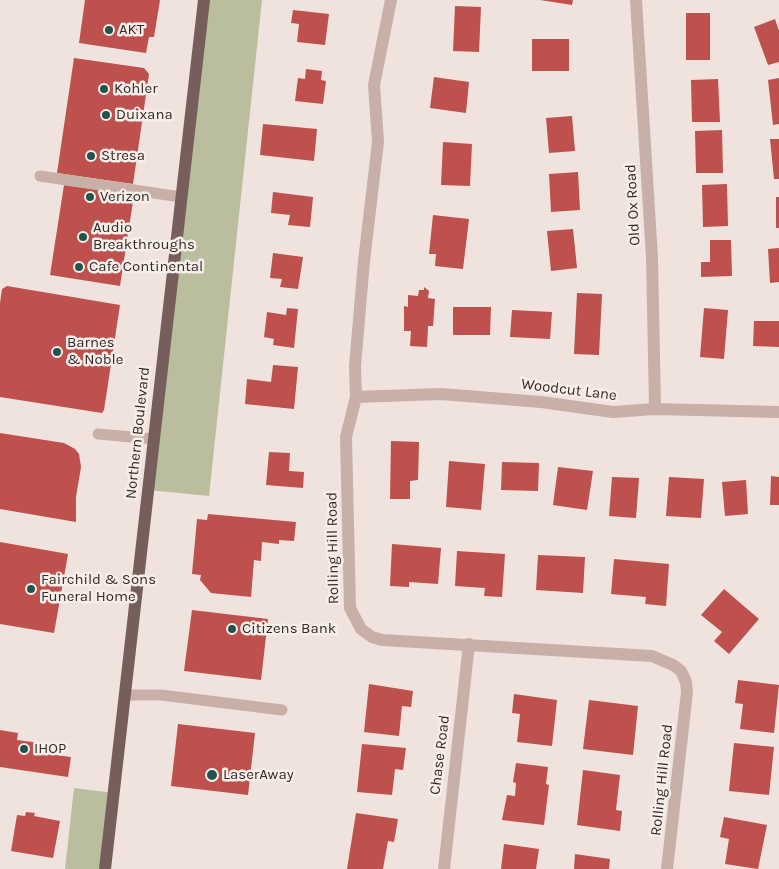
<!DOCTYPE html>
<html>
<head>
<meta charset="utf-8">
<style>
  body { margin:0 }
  canvas { display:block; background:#f0e3dd }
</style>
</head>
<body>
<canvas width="779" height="869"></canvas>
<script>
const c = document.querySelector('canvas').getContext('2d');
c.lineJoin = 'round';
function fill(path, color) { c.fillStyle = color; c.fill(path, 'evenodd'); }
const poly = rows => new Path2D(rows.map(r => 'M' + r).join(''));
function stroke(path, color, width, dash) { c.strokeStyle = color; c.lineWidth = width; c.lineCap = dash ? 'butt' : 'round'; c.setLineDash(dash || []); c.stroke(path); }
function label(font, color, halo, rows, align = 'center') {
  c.font = font + ' Karla,sans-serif'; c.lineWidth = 5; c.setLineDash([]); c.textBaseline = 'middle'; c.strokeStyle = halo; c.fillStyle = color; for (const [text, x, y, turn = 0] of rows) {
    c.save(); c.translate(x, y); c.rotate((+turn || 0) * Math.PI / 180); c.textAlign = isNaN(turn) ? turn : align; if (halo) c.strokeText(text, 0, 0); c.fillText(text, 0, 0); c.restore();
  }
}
fill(poly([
  [204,0,262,0,209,496,148,490],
  [74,788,114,793,105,869,65,869]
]), '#bbbe9e');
fill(poly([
  [85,0,160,0,154,37,149,37,146,53,79,43],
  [540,0,573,0,572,5],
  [455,6,481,7,479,52,453,51],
  [293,10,329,14,325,45,297,42,299,24,291,23],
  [686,13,710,13,710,60,686,60],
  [775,19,779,31,779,62,768,65,754,27],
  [532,39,569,39,569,71,532,71],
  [74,58,144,68,149,74,133,184,57,173],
  [306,69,322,71,321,80,326,81,323,104,295,101,298,78,305,79],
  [434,77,469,82,466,113,430,108],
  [779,78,779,124,773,125,768,80],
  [718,79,720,122,692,122,691,80],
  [572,116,575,151,549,153,546,118],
  [263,124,317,129,314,161,260,155],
  [722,130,723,173,696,173,695,131],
  [770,139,779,139,779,179,774,179],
  [443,142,472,144,470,186,441,185],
  [578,172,580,210,551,212,549,174],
  [727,184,728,226,703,227,702,185],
  [64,185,134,195,120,286,50,275],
  [273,192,313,197,310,227,288,225,290,215,271,213],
  [776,197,779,197,779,228,776,228],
  [433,215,469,219,463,269,435,266,436,254,429,254],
  [573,229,577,268,551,271,547,231],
  [710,240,731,240,732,276,701,277,701,262,710,262],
  [779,248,779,282,770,283,768,249],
  [273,253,303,257,298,289,280,287,282,279,270,278],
  [7,286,120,305,104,410,102,413,0,397,0,303,2,289],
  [424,287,429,291,428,298,435,299,433,326,428,326,427,347,410,346,411,331,404,331,404,306,408,307,408,295,418,296,419,290,424,290],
  [577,293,602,294,599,355,574,354],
  [453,307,491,307,490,335,453,335],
  [287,308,298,309,294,348,273,345,274,339,264,337,267,312,286,315],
  [704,308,728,310,724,359,700,357],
  [512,310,552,312,550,339,510,337],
  [754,321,779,321,779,347,753,346],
  [273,365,298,367,294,409,245,404,247,379,271,382],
  [0,433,64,443,75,449,79,454,81,467,76,497,76,522,0,509],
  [391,441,419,442,418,480,410,481,410,499,390,499],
  [269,452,290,453,289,471,304,472,303,488,266,485],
  [449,461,485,464,481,510,446,507],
  [502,462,539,463,538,491,501,490],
  [558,467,593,471,587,510,553,505],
  [771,476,779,477,779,505,770,505],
  [612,477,639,478,636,518,609,516],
  [669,477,704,479,701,518,666,516],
  [746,480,748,514,725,516,722,482],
  [208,514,296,522,294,541,279,540,279,544,262,542,261,561,254,560,251,597,211,593,200,580,201,575,192,574,197,519,207,520],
  [0,542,68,554,54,633,0,624],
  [392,544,441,548,438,584,409,582,409,587,390,586],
  [457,551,505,554,502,597,484,596,485,588,455,586],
  [538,555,585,557,583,593,536,590],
  [614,559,669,564,666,606,645,604,646,597,611,594],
  [724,589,759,619,729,654,714,641,722,632,701,615],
  [192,610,268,619,261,680,184,671],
  [738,680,779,685,774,733,740,729,743,704,735,703],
  [369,684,413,691,411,707,402,706,399,736,364,732],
  [514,694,557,700,552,746,517,742,520,714,512,713],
  [589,700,638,706,633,755,583,749],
  [178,724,255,733,248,795,171,786],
  [0,730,18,733,17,740,49,744,48,754,71,757,68,777,0,767],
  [734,743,774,747,769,795,729,791],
  [362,744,406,748,403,770,395,769,392,795,357,792],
  [516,763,548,767,546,784,549,785,544,825,502,820,507,795,515,796,516,783,513,782],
  [583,770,620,775,616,810,622,811,620,831,577,825],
  [26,812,35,813,34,816,60,821,53,858,11,851,17,815,25,816],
  [356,813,398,819,394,842,388,841,383,869,347,869],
  [724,817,767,825,758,869,725,864,729,839,720,837],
  [504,844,539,849,536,869,501,869],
  [575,854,610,859,609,869,574,869]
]), '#be504d');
stroke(poly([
  [40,176,181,197],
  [98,434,154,439],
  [125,695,161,695,282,710]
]), '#c8b0a9', 11);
stroke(poly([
  [391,0,374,85,378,142,364,261,355,366,356,397,346,437,350,608,361,629,372,637,382,640,652,656,673,665,681,671,686,682,687,692,667,869],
  [636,0,652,257,655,409],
  [356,397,441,394,541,402,613,412,655,409,779,412],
  [444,869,469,644]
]), '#c8b0a9', 12);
stroke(poly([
  [105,869,204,0]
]), '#765e5b', 12);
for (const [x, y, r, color] of [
  [109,30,5,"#21544c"],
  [104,89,5,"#21544c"],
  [106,115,5,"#21544c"],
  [91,156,5,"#21544c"],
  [90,197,5,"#21544c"],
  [83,237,5,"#21544c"],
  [79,267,5,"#21544c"],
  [57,352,5,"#21544c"],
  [31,589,5,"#21544c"],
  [232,629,5,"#21544c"],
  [24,749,5,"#21544c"],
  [212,775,6,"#21544c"]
]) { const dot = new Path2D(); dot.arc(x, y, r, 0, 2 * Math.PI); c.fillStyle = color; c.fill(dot); stroke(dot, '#f8eee9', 2); }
label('15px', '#352a29', '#f8eee9', [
  ["AKT",119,30],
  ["Kohler",114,89],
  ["Duixana",116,115],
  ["Stresa",101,156],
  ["Verizon",100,197],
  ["Audio",93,228],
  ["Breakthroughs",93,245],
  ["Cafe Continental",89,267],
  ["Barnes",67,343],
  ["& Noble",67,360],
  ["Fairchild & Sons",41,580],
  ["Funeral Home",41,597],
  ["Citizens Bank",242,629],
  ["IHOP",34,749],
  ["LaserAway",223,775]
], 'left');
label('15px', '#352a29', '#f8eee9', [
  ["Old Ox Road",633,205,-93],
  ["Woodcut Lane",569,390,7],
  ["Northern Boulevard",138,433,-84],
  ["Rolling Hill Road",333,548,-91],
  ["Chase Road",440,755,-83],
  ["Rolling Hill Road",662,780,-84]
]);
</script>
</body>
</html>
